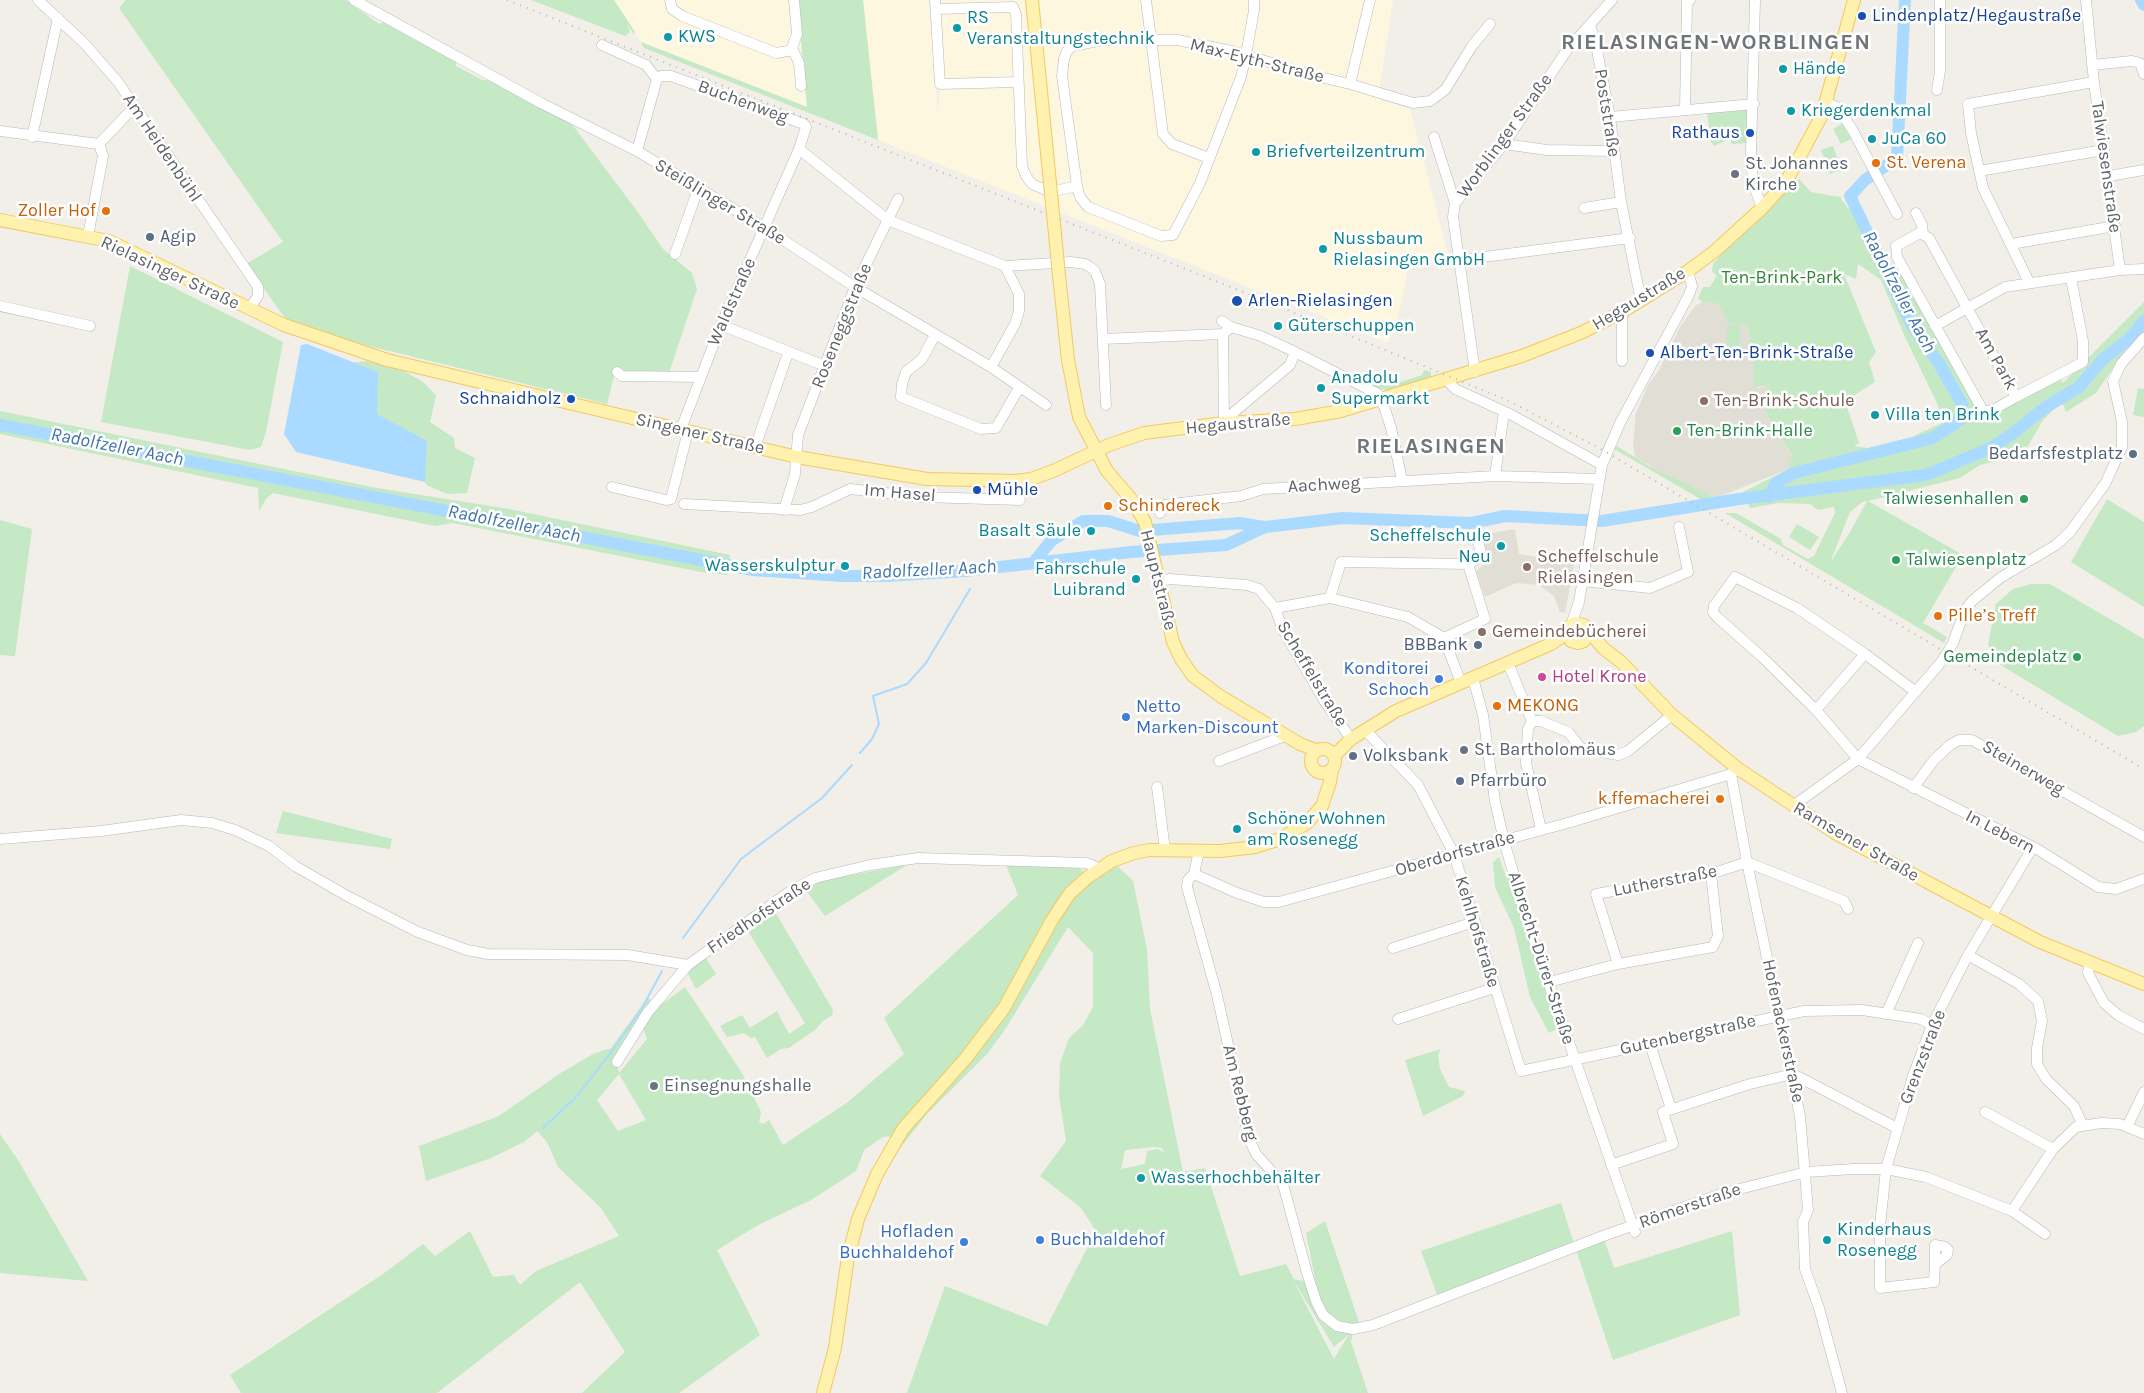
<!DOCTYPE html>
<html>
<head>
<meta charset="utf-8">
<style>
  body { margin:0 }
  canvas { display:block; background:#f1efe8 }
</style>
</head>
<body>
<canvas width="2144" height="1393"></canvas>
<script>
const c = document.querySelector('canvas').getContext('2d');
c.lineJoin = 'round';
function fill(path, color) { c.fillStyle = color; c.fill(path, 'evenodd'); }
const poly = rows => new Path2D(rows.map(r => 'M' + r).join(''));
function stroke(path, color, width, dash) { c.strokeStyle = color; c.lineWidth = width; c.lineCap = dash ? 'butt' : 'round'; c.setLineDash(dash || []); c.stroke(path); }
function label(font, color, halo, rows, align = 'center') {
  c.font = font + ' Karla,sans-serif'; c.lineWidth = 5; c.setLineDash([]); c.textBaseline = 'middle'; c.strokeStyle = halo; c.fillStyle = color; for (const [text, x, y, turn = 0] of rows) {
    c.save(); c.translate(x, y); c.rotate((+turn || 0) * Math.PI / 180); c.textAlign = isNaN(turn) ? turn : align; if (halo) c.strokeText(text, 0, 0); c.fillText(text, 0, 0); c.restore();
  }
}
fill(poly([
  [614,0,797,0,808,107,641,42],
  [863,0,929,0,938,115,940,84,935,0,1393,0,1378,99,1410,109,1450,262,1409,264,1400,309,1388,343,878,140]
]), '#fef7e0');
fill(poly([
  [1702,302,1718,303,1728,323,1742,323,1747,325,1754,363,1754,386,1759,388,1766,386,1770,390,1771,396,1766,400,1766,413,1792,457,1788,469,1716,498,1668,476,1635,457,1633,445,1636,413,1649,383,1658,372,1680,327,1695,306],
  [1515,529,1519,554,1574,563,1565,613,1560,612,1554,596,1539,585,1516,583,1485,597,1476,571,1486,563,1480,535]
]), '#e1ded6');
fill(poly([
  [126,0,346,0,379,24,384,22,456,59,456,66,482,80,496,81,565,118,574,127,637,211,663,249,692,273,697,289,668,376,614,376,607,404,340,339,285,318,246,264,283,242,119,8],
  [531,0,614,0,635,32,634,34,626,23,630,32,625,36],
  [797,0,863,0,878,140,644,48,641,42,807,107],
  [1750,107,1748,143,1732,144,1730,139,1714,146,1711,142,1707,112],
  [1842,124,1851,139,1841,144,1833,129],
  [1833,146,1842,170,1830,174,1821,150],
  [1799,179,1811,192,1840,197,1883,256,1902,273,1986,419,1988,414,2058,377,2063,383,2144,302,2144,338,2140,333,2128,346,2096,393,2066,412,2063,404,2054,409,2043,420,2028,446,2012,450,1998,461,1980,465,1960,478,1868,501,1963,555,1923,623,1947,637,1944,643,1725,513,1736,513,1781,539,1783,545,1808,559,1814,556,1835,513,1834,507,1818,510,1810,504,1778,503,1750,508,1743,492,1788,469,1792,456,1766,413,1766,400,1770,396,1770,390,1766,386,1754,387,1754,363,1747,325,1728,323,1718,303,1702,302,1698,298,1703,287,1710,287,1717,275,1712,272,1713,264,1732,243,1756,223],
  [1858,264,1881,280,1904,335,1937,403,1944,422,1912,437,1867,448,1854,446,1859,443,1845,401,1875,382,1869,362,1876,352,1844,274,1856,279],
  [1867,501,1850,532,1830,563,1850,512,1862,502],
  [130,266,283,342,266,432,261,447,250,450,101,422],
  [1727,325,1740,325,1740,348,1727,348],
  [367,361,402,370,423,382,436,395,430,422,454,438,455,448,475,458,467,493,448,494,428,486,372,416,350,363],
  [1424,370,1431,372,1431,378,1391,391,1370,386,1369,382,1371,380,1389,386,1422,375],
  [2138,388,2144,389,2144,417,2133,415],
  [0,411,377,488,509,509,730,555,728,575,701,572,453,523,435,526,273,493,266,499,259,511,258,488,0,434],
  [1617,446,1649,466,1716,498,1704,501,1614,449],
  [2107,499,2144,522,2144,607,2071,562],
  [0,520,32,529,15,656,0,655],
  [1797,524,1819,537,1810,550,1789,537],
  [2031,584,2050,584,2144,639,2144,726,2136,732,2118,736,1994,661,1988,644,1996,604,2013,589],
  [283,811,392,839,390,849,276,833],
  [1499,857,1507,879,1510,877,1560,1027,1549,1033,1530,997,1514,928,1495,887,1493,862],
  [1112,861,1133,881,1147,949,1150,1009,1183,1172,1205,1168,1240,1276,1286,1264,1294,1279,1316,1284,1306,1233,1325,1221,1360,1325,1353,1331,1351,1342,1368,1393,907,1393,945,1286,1047,1326,1096,1231,1081,1208,1040,1176,1066,1141,1059,1096,1060,1063,1069,1038,1083,1025,1093,1007,1093,953,1068,927,1006,1028,988,1053,927,1114,896,1153,888,1152,898,1136,883,1137,864,1150,856,1171,811,1200,760,1224,717,1250,760,1335,679,1393,582,1393,625,1352,580,1282,437,1393,241,1393,230,1375,383,1274,423,1244,435,1256,470,1231,493,1277,514,1275,520,1285,536,1271,619,1236,601,1208,558,1167,547,1142,537,1131,524,1142,491,1158,426,1181,419,1146,499,1116,559,1074,593,1054,611,1048,648,997,654,1005,617,1061,619,1073,647,1039,643,1028,653,1011,685,987,742,1073,761,1112,759,1122,763,1124,769,1120,783,1145,848,1102,904,1054,884,1018,1018,895,1005,862,1075,863,1088,877],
  [619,1074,646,1120,618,1131,597,1100],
  [1153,1147,1162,1148,1164,1152,1157,1149,1147,1151,1145,1164,1121,1169,1125,1150],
  [1292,1278,1334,1347,1349,1334,1334,1359],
  [907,865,825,916,802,885,868,872],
  [771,905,833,1010,832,1015,823,1021,816,1029,789,1048,781,1049,767,1058,755,1037,751,1038,744,1033,727,1037,720,1026,742,1015,750,1028,777,1011,789,1034,805,1023,746,928],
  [706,958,716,974,696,989,687,972,693,965],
  [1441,1049,1438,1055,1440,1069,1449,1087,1465,1091,1463,1096,1423,1116,1405,1060],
  [0,1134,18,1160,88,1281,0,1273],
  [1561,1203,1575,1247,1603,1236,1614,1268,1732,1231,1740,1315,1613,1360,1575,1247,1439,1300,1421,1251]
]), '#c5e8c5');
fill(poly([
  [307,344,378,372,377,414,427,441,425,482,296,452,284,434,301,345]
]), '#aadaff');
stroke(poly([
  [2129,339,2135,341],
  [860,753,872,739,879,724,873,696,907,684,926,663,970,589],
  [683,938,741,859,822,798,852,765],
  [543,1128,575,1098,610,1054,642,1008,662,971]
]), '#aadaff', 2);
stroke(poly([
  [2141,0,2144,5],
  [0,425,753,570,842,576,888,576,965,571,1131,552,1226,545,1265,527,1343,518,1471,523,1505,516,1602,521,1739,499,1926,475,1991,448,2012,434,2046,407,2079,387,2103,359,2129,339,2144,321],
  [1769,497,1775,484,1794,473,1933,438,1960,420,1962,404,1938,362,1912,326,1850,196,1865,180,1897,158,1905,0],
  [1033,563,1051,541,1083,521,1108,521,1140,531,1240,523,1264,527]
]), '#aadaff', 12);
const minor = poly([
  [38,0,84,43,118,82,258,287,258,296,249,309],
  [354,0,541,103,637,151,765,228,855,287,991,367,1046,405],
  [670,0,672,9,682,16,776,53,788,51,792,48],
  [794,0,797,34,792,48,799,63,801,86],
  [935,0,940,84,1018,82],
  [1146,0,1163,134,1172,144,1209,158],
  [1254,0,1254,10,1246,55,1241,77,1200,183,1173,235,1161,236,1088,207,1080,197,1077,186,1062,76,1064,59,1067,51,1073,46,1103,40,1177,40,1232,51,1246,55,1307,74,1350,84,1413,103,1430,101,1445,90,1472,46,1490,24],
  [1755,0,1751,152,1753,183,1762,208],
  [2086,0,2094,82,2120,270],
  [936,9,1013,7,1016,14,1022,166,1026,176,1032,184,1050,192,1077,186],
  [1590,26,1595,40,1610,117,1621,202,1641,301],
  [602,45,646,65,657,79],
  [2092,65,2132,61,2140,63,2144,74],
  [1350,84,1370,0],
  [1937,90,1940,71,1940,0],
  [1826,102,1838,108,1852,129,1897,214],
  [1685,110,1687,2,1690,0],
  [1610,117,1754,104],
  [0,131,99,144],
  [32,137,58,18],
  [1434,137,1455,203],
  [1504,144,1547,150,1613,151],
  [799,149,888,220,1005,266,1071,262,1085,264,1090,267,1095,271,1100,284,1106,405],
  [637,151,657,79,661,76,671,76,804,124,806,127,799,149,721,325,681,429],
  [1979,171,2104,150],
  [2109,176,2144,170],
  [1584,208,1621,202],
  [1916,213,1922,225,1923,234],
  [1920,233,1929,238,2016,397,1991,411,1983,411,1897,257,1896,246,1920,233],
  [88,236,103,156,99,144,134,107],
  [2011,244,2115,226],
  [675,254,698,189],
  [1461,260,1630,238],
  [2029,282,1983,188,1971,133,1968,104,2094,82],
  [0,306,90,326],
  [1222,321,1231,327,1261,336,1295,352,1378,394,1384,406,1391,428,1402,480],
  [721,325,825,366],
  [1935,326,2005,287,2120,270,2144,269],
  [1223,334,1224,423],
  [935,335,922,359,906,372,902,384,901,397,981,429,996,428,1019,388],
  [1103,339,1223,334,1231,327],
  [1622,361,1622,312],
  [991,367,1015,324,1019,311,1019,294,1005,266],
  [617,372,622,376,701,377],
  [1475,372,1453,217,1455,203,1504,144,1567,50,1612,0],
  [1447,380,1455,389,1510,414,1602,465],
  [2016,397,2083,362,2083,341,2071,278],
  [1224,423,1233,413,1290,365,1295,352],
  [755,447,788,353],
  [1495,476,1504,412],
  [612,487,666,500,671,499,688,431],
  [684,504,800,510,812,507,850,489,922,497,1020,500],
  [784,510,795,474,798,435,855,287,898,199],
  [1160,513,1163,505,1241,496,1263,489,1495,476,1599,479],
  [1469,565,1481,553,1477,537],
  [1160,581,1170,579,1247,585,1259,589,1275,608,1283,630,1325,702,1351,739],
  [1582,581,1650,588,1688,572,1679,527],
  [1330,598,1341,562,1468,564,1485,619,1444,638],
  [1275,608,1330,598,1408,617,1444,638,1461,683],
  [1571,625,1579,602,1602,465,1620,423,1689,295,1692,286,1688,271],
  [1508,663,1532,721,1528,729,1526,763,1541,829],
  [1473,678,1483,715,1495,801,1504,841,1528,924,1635,1232],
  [1916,692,1865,654,1797,608,1735,577,1714,606,1713,612,1717,617,1762,657,1816,710,1858,759,2037,849,2098,887,2116,889,2144,879],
  [1816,710,1865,654],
  [1532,721,1541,721,1568,732,1581,748,1618,755,1628,751,1672,715],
  [1365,730,1418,785,1454,854,1521,1071,1804,1011,1862,1010,1921,1019,1932,1025],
  [1219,761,1287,735],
  [1731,774,1747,862,1800,1116,1808,1210,1803,1222,1805,1269,1819,1308,1842,1393],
  [1157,787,1165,850],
  [1913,788,1934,760,1950,745,1959,740,1972,740,2144,837],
  [1793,806,1858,759,1942,661,1953,643,1965,610,1972,601,2000,578,2056,545,2070,532,2105,484,2122,447,2122,422,2113,381,2121,364,2144,338],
  [0,839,101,831,181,820,212,823,235,830,269,846,295,866,349,897,418,932,467,950,488,954,628,955,688,965],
  [1194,874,1188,880,1187,887,1217,995,1249,1139,1256,1154,1283,1184,1307,1273,1316,1301,1323,1315,1337,1326,1353,1329,1373,1325,1603,1236,1724,1193,1806,1172,1854,1169,1886,1169,1926,1177,2012,1211,2045,1234],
  [1194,874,1237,893,1264,902,1279,902,1571,822,1731,774,1736,769],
  [1194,874,1199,851],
  [1393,948,1474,922],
  [1968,955,2019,984,2038,1001,2042,1021,2037,1048,2037,1064,2046,1079,2074,1106,2083,1126],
  [2090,962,2088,973,2104,1003,2118,1015,2144,1029],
  [1618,964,1596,894,1711,874,1747,862,1844,901,1848,909],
  [1549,982,1618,964,1713,947,1718,936,1711,874],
  [1886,1014,1918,943],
  [1398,1019,1494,988],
  [1650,1044,1671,1109],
  [617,1062,648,1012,688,965,789,892,815,878,870,865,918,858,1086,863,1094,866,1098,870],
  [1985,1112,2053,1149],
  [2127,1127,2144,1092],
  [1611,1165,1673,1144,1663,1112,1750,1084,1793,1074,1897,1128],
  [2012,1211,2053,1149,2076,1127,2101,1123,2120,1124,2144,1134],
  [1935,1264,1935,1245,1945,1247,1948,1250,1947,1255,1935,1264,1934,1282,1880,1288,1880,1226,1886,1169,1913,1076,1932,1025,1968,955,2033,847]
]);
const major = poly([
  [1032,0,1049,173],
  [0,220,109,241,284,325,387,360,797,457,927,479,1015,481,1031,479,1053,471,1109,445,1144,433,1224,423,1295,419,1341,411,1522,356,1583,332,1622,312,1688,271,1715,251,1762,208,1786,182,1822,115,1854,0],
  [1059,275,1068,360,1079,417,1107,471,1131,499,1145,522,1173,642,1181,659,1193,676,1220,696,1300,744,1316,750],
  [1588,631,1584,641,1578,643,1571,641,1567,633,1569,627,1574,623,1584,625,1603,648,1621,662,1672,715,1737,768,1835,833,2040,942,2144,984],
  '1311 761a12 12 0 1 1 24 0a12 12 0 1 1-24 0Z',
  [1334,756,1351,739,1396,711,1551,644,1567,633],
  [823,1393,835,1348,848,1257,858,1219,877,1174,903,1129,966,1058,1004,1008,1052,920,1070,893,1088,877,1112,861,1134,853,1149,850,1220,851,1255,847,1280,839,1307,823,1322,806,1330,782,1332,769]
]);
stroke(minor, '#b5b8bc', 11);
stroke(major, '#f2c960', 14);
stroke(minor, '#fff', 10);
stroke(major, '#fff2af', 12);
stroke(poly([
  [507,0,1241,291,1509,401,1599,448,2144,769]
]), '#b6b7b8', 2, [1, 6]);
const majorBridge = poly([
  [1049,173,1059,275]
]);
stroke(majorBridge, '#f2c960', 14, []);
stroke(majorBridge, '#fff2af', 12);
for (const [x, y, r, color] of [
  [1862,16,5,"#1a4fb4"],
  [957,28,5,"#0f9aa8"],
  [668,37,5,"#0f9aa8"],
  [1783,69,5,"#0f9aa8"],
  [1791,111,5,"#0f9aa8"],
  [1750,133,5,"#1a4fb4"],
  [1872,139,5,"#0f9aa8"],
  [1256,152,5,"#0f9aa8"],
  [1876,163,5,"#e8710a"],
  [1735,174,5,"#6b7280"],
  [106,211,5,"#e8710a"],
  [150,237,5,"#5c6f8a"],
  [1323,249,5,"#0f9aa8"],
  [1237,301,6,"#1a4fb4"],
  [1278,326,5,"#0f9aa8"],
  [1650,353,5,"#1a4fb4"],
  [1321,388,5,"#0f9aa8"],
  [571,399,5,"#1a4fb4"],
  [1704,401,5,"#8d6e63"],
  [1875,415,5,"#0f9aa8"],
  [1677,431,5,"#2e9e5b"],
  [2133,454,5,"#5c6f8a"],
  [977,490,5,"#1a4fb4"],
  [2024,499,5,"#2e9e5b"],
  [1108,506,5,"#e8710a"],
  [1091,531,5,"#0f9aa8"],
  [1501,546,5,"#0f9aa8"],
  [1896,560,5,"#2e9e5b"],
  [845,566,5,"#0f9aa8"],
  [1527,567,5,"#8d6e63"],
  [1136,579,5,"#0f9aa8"],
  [1938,616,5,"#e8710a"],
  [1482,632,5,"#8d6e63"],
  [1478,645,5,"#5c6f8a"],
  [2077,657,5,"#2e9e5b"],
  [1542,677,5,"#d1479c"],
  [1439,679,5,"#3f7fe0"],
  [1497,706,5,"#e8710a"],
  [1126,717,5,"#3f7fe0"],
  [1464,750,5,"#6b7280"],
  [1353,756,5,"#5c6f8a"],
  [1460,781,5,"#5c6f8a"],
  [1720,799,5,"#e8710a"],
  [1237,829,5,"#0f9aa8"],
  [654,1086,5,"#6b7280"],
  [1141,1178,5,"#0f9aa8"],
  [1040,1240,5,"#3f7fe0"],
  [1827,1240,5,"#0f9aa8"],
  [964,1242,5,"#3f7fe0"]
]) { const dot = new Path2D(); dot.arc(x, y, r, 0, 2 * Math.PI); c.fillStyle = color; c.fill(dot); stroke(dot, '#fff', 2); }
label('18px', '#164399', '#fff', [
  ["Lindenplatz/Hegaustraße",1872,16],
  ["Rathaus",1740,133,"right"],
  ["Arlen-Rielasingen",1248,301],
  ["Albert-Ten-Brink-Straße",1660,353],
  ["Schnaidholz",561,399,"right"],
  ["Mühle",987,490]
], 'left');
label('18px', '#0d838f', '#fff', [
  ["RS",967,18],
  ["Veranstaltungstechnik",967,39],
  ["KWS",678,37],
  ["Hände",1793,69],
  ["Kriegerdenkmal",1801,111],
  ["JuCa 60",1882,139],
  ["Briefverteilzentrum",1266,152],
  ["Nussbaum",1333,239],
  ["Rielasingen GmbH",1333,260],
  ["Güterschuppen",1288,326],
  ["Anadolu",1331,378],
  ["Supermarkt",1331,399],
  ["Villa ten Brink",1885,415],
  ["Basalt Säule",1081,531,"right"],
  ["Scheffelschule",1491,536,"right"],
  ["Neu",1491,557,"right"],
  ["Wasserskulptur",835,566,"right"],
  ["Fahrschule",1126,569,"right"],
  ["Luibrand",1126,590,"right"],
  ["Schöner Wohnen",1247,819],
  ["am Rosenegg",1247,840],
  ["Wasserhochbehälter",1151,1178],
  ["Kinderhaus",1837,1230],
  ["Rosenegg",1837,1251]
], 'left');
label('18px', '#5f6368', '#fff', [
  ["Max-Eyth-Straße",1257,61,14],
  ["Buchenweg",743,102,20],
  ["Poststraße",1607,113,81],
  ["Worblinger Straße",1505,136,-54],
  ["Am Heidenbühl",162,148,56],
  ["Talwiesenstraße",2106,167,82],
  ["Steißlinger Straße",720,202,31],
  ["Rielasinger Straße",170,273,25],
  ["Hegaustraße",1639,299,-31],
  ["Waldstraße",732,302,-66],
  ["Roseneggstraße",842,326,-68],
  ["Am Park",1996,359,61],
  ["Hegaustraße",1238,424,-5],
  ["Singener Straße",700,434,13],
  ["Aachweg",1324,485,-3],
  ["Im Hasel",900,493,5],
  ["Hauptstraße",1158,580,76],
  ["Scheffelstraße",1312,674,59],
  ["Steinerweg",2023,768,30],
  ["In Lebern",2000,832,27],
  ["Ramsener Straße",1856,842,30],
  ["Oberdorfstraße",1455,854,-16],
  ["Lutherstraße",1665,881,-11],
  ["Friedhofstraße",759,916,-34],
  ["Kehlhofstraße",1477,932,73],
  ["Albrecht-Dürer-Straße",1541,958,72],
  ["Hofenackerstraße",1783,1031,78],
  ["Gutenbergstraße",1688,1035,-12],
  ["Grenzstraße",1923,1057,-69],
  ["Am Rebberg",1240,1093,76],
  ["Römerstraße",1690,1206,-19]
]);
label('18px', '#c56008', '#fff', [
  ["St. Verena",1886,163],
  ["Zoller Hof",96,211,"right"],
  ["Schindereck",1118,506],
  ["Pille’s Treff",1948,616],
  ["MEKONG",1507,706],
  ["k.ffemacherei",1710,799,"right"]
], 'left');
label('18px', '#5b616d', '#fff', [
  ["St. Johannes",1745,164],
  ["Kirche",1745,185],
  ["St. Bartholomäus",1474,750],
  ["Einsegnungshalle",664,1086]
], 'left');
label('18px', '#4e5e75', '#fff', [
  ["Agip",160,237],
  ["Bedarfsfestplatz",2123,454,"right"],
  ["BBBank",1468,645,"right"],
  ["Volksbank",1363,756],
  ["Pfarrbüro",1470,781]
], 'left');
label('18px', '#348238', '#fff', [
  ["Ten-Brink-Park",1782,278]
]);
label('18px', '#785e54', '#fff', [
  ["Ten-Brink-Schule",1714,401],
  ["Scheffelschule",1537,557],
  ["Rielasingen",1537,578],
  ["Gemeindebücherei",1492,632]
], 'left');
label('18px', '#27864d', '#fff', [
  ["Ten-Brink-Halle",1687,431],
  ["Talwiesenhallen",2014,499,"right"],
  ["Talwiesenplatz",1906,560],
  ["Gemeindeplatz",2067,657,"right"]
], 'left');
label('18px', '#366cbe', '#fff', [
  ["Konditorei",1429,669],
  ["Schoch",1429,690],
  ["Netto",1136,707,"left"],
  ["Marken-Discount",1136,728,"left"],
  ["Hofladen",954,1232],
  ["Buchhaldehof",954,1253],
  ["Buchhaldehof",1050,1240,"left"]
], 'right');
label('18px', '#b23c85', '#fff', [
  ["Hotel Krone",1552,677]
], 'left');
label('italic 19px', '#4174aa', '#fff', [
  ["Radolfzeller Aach",1899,292,62],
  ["Radolfzeller Aach",117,447,11],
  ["Radolfzeller Aach",514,524,11],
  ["Radolfzeller Aach",929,570,-3]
]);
c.letterSpacing = '1px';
label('bold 22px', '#70757a', '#fff', [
  ["RIELASINGEN-WORBLINGEN",1716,43],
  ["RIELASINGEN",1431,447]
]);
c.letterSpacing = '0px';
</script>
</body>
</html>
